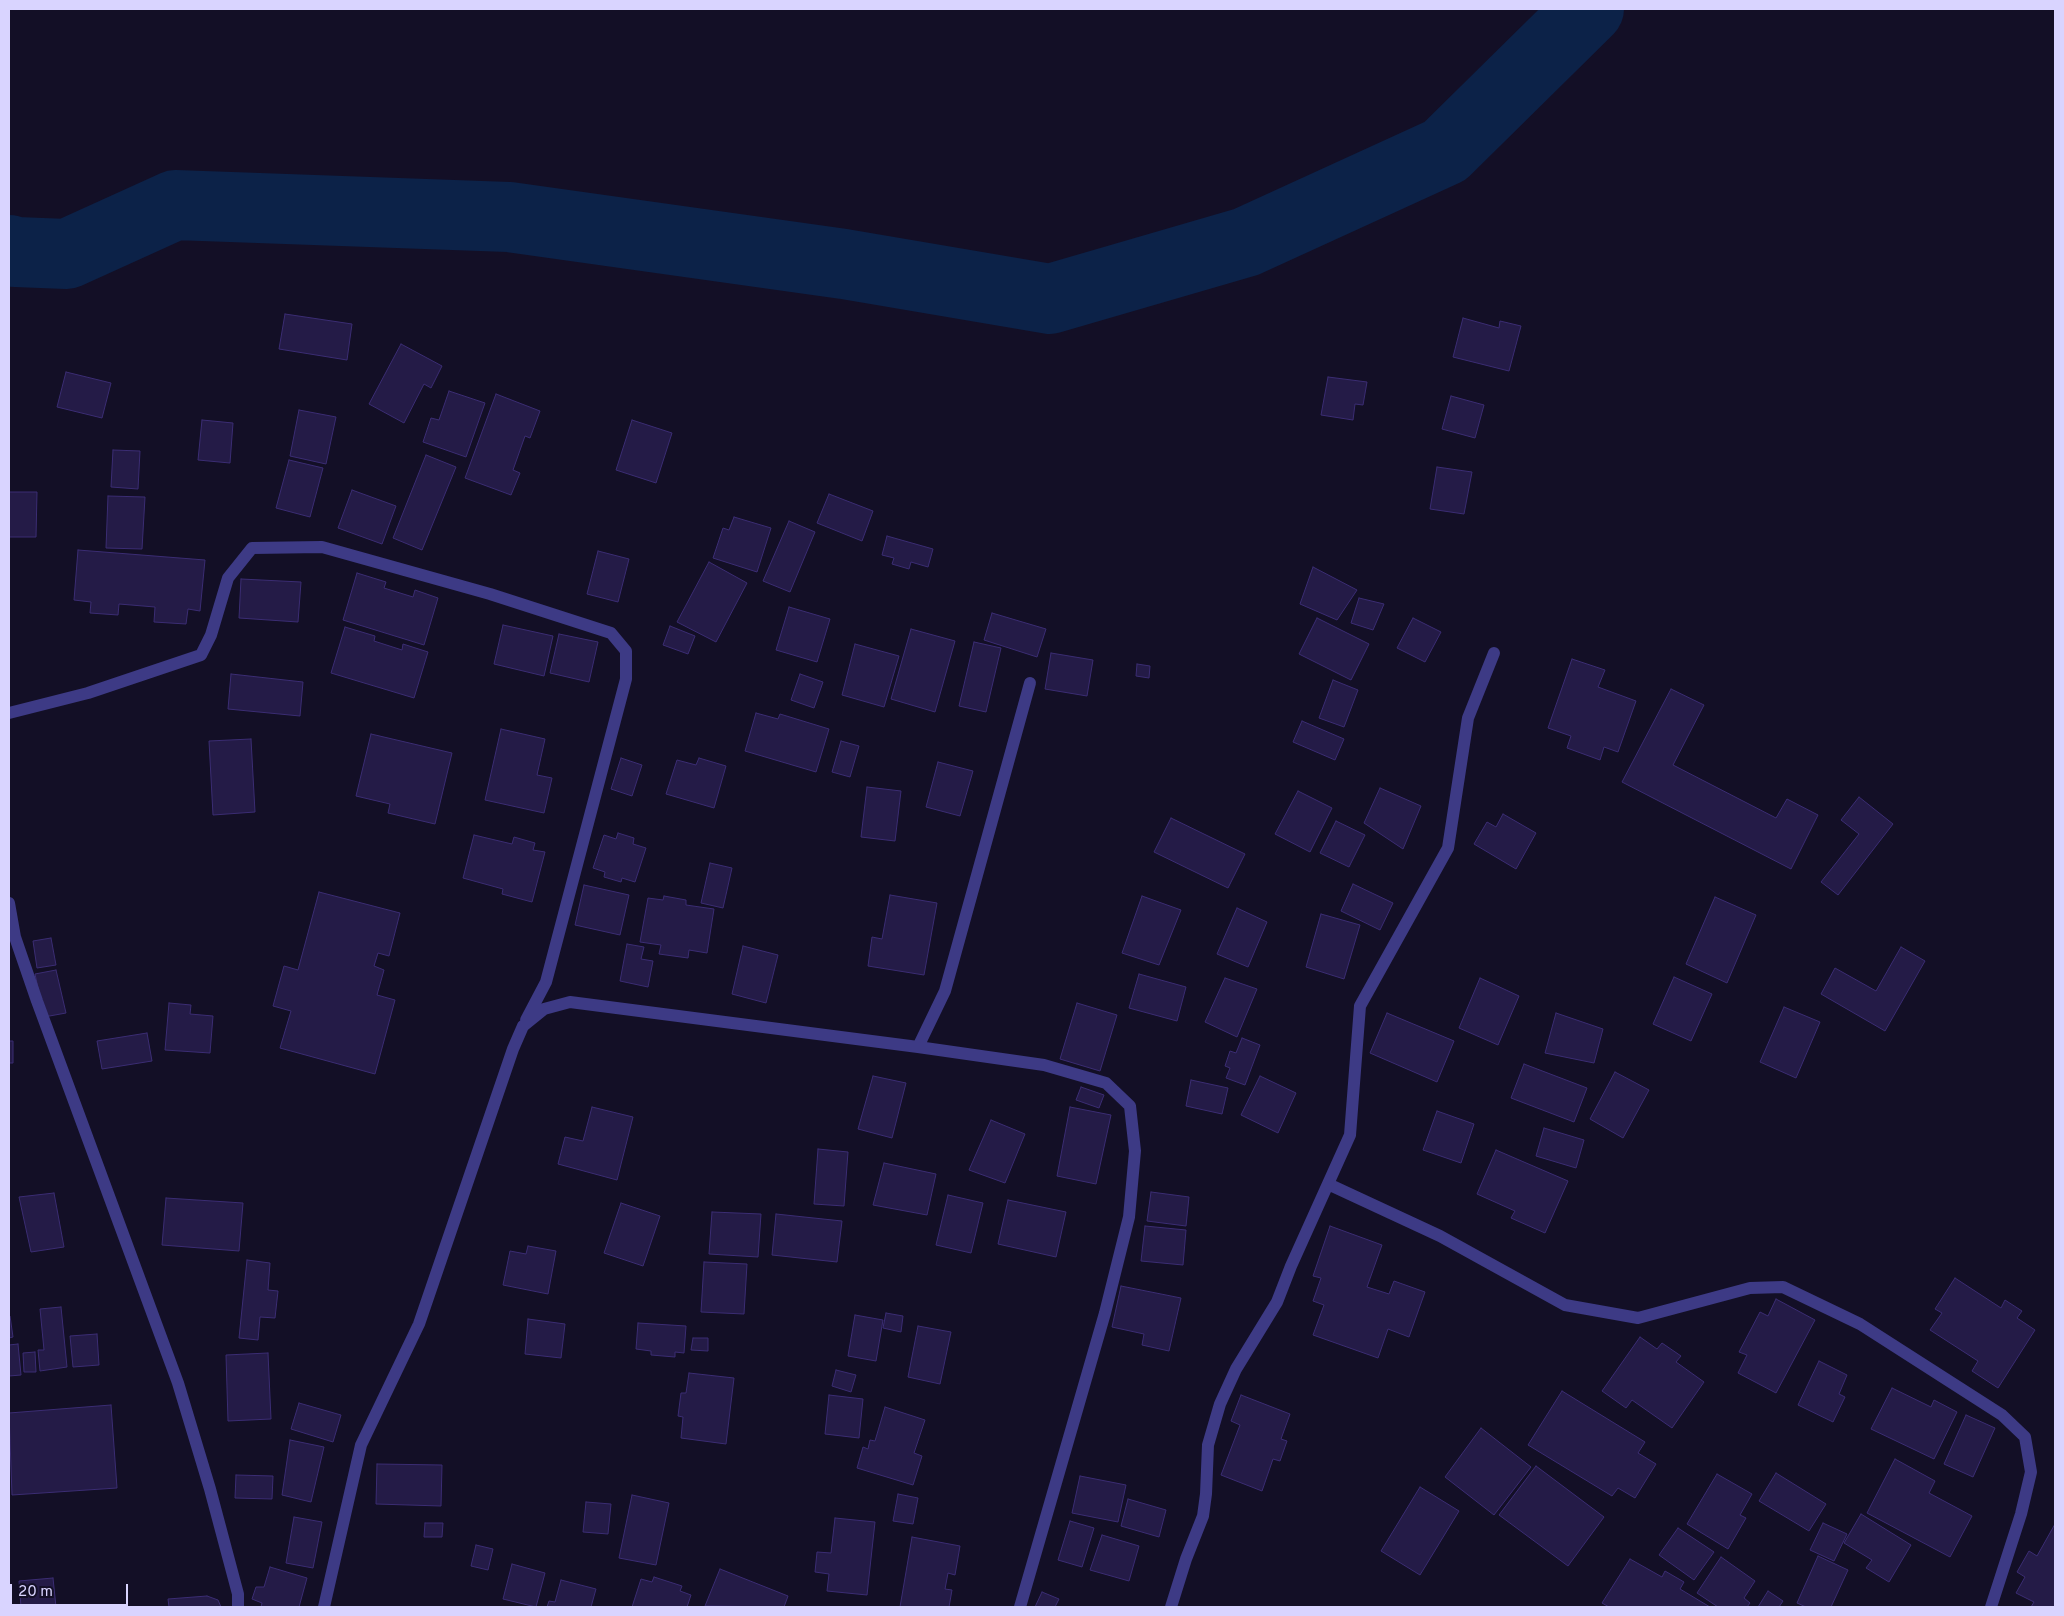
<!DOCTYPE html>
<html>
<head>
<meta charset="utf-8">
<style>
  body { margin:0 }
  #map { position:relative; width:2064px; height:1616px; overflow:hidden; background:#130f26; font-family:Overpass,sans-serif }
  canvas { display:block }
  .frame { position:absolute; inset:0; border:10px solid #d9d4ff; pointer-events:none }
  .scale { position:absolute; left:10px; top:1584px; width:118px; height:22px; box-sizing:border-box; border:2px solid #d9d4ff; border-top:0; padding-left:6px; font-size:15px; line-height:18px; white-space:nowrap; color:#d9d4ff; -webkit-text-stroke:4px #130f26; paint-order:stroke }
</style>
</head>
<body>
<div id="map">
<canvas width="2064" height="1616"></canvas>
<div class="frame"></div>
<div class="scale">20 m</div>
</div>
<script>
const c = document.querySelector('canvas').getContext('2d');
c.lineJoin = 'round';
const poly = rows => new Path2D(rows.map(r => 'M' + r).join(''));
function stroke(path, color, width, dash) { c.strokeStyle = color; c.lineWidth = width; c.lineCap = dash ? 'butt' : 'round'; c.setLineDash(dash || []); c.stroke(path); }
function fill(path, color) { c.fillStyle = color; c.fill(path, 'evenodd'); }
stroke(poly([
  [9,250,16,252,67,254,175,205,509,217,844,264,1050,299,1246,242,1445,151,1589,9]
]), '#0c2248', 70);
const building = poly([
  [285,314,352,324,347,360,279,349,285,314],
  [1463,318,1499,328,1500,321,1521,326,1509,371,1453,357,1463,318],
  [401,344,442,366,431,388,424,384,404,423,369,404,401,344],
  [66,372,111,383,102,418,57,407,66,372],
  [1328,377,1367,382,1363,405,1355,404,1353,420,1321,415,1328,377],
  [449,391,485,403,466,457,423,442,431,418,439,420,449,391],
  [496,394,540,411,530,438,525,436,513,470,520,473,511,495,465,478,496,394],
  [1451,396,1484,405,1475,438,1442,429,1451,396],
  [299,410,336,417,326,464,290,456,299,410],
  [202,420,233,423,230,463,198,460,202,420],
  [632,420,672,433,656,483,616,470,632,420],
  [113,450,140,451,138,489,111,487,113,450],
  [426,455,456,467,422,550,393,538,426,455],
  [289,460,323,468,310,517,276,508,289,460],
  [1437,467,1472,472,1464,514,1430,509,1437,467],
  [352,490,396,506,382,544,338,528,352,490],
  [9,492,37,492,36,537,9,537,9,492],
  [829,494,873,511,862,541,817,523,829,494],
  [108,496,145,497,142,549,106,548,108,496],
  [734,517,771,528,757,572,713,558,723,528,729,530,734,517],
  [789,521,815,532,790,592,763,581,789,521],
  [887,536,933,549,928,567,911,562,909,569,892,564,894,558,882,555,887,536],
  [78,550,205,560,200,611,188,609,186,624,154,622,155,607,119,604,118,615,90,613,91,602,74,600,78,550],
  [598,551,629,559,618,602,587,594,598,551],
  [709,562,747,583,716,642,677,622,709,562],
  [1313,567,1357,590,1337,620,1300,604,1313,567],
  [357,573,386,582,384,588,413,597,415,590,438,598,424,645,343,620,357,573],
  [241,579,301,582,298,622,239,618,241,579],
  [1359,598,1384,604,1373,630,1351,623,1359,598],
  [789,607,830,619,817,662,776,650,789,607],
  [992,613,1046,629,1037,657,984,640,992,613],
  [1317,618,1369,644,1351,680,1299,654,1317,618],
  [1413,618,1441,632,1425,662,1397,648,1413,618],
  [503,625,553,636,544,676,494,664,503,625],
  [670,626,695,636,688,654,663,645,670,626],
  [345,627,375,636,374,641,402,650,403,644,428,652,414,698,331,673,345,627],
  [911,629,955,641,935,712,891,699,911,629],
  [559,634,598,642,589,682,550,673,559,634],
  [974,642,1001,648,986,712,959,706,974,642],
  [855,644,899,656,884,707,842,695,855,644],
  [1051,653,1093,660,1087,696,1045,689,1051,653],
  [1572,659,1605,670,1598,687,1636,701,1618,752,1604,747,1600,760,1567,748,1571,736,1548,728,1572,659],
  [1137,664,1150,666,1149,678,1136,676,1137,664],
  [231,674,303,682,300,716,228,709,231,674],
  [800,674,823,682,814,708,791,700,800,674],
  [1333,680,1358,690,1344,727,1319,718,1333,680],
  [1671,689,1704,705,1673,765,1776,818,1787,799,1818,815,1791,869,1622,782,1671,689],
  [756,713,778,719,780,714,829,729,816,772,745,751,756,713],
  [1302,721,1344,739,1335,760,1293,742,1302,721],
  [501,729,545,739,537,775,552,778,544,813,485,800,501,729],
  [371,734,452,753,435,824,388,813,390,804,356,796,371,734],
  [251,739,255,812,213,815,209,741,251,739],
  [841,741,859,746,850,777,832,772,841,741],
  [621,758,642,765,632,796,611,789,621,758],
  [699,758,726,766,714,808,666,794,677,760,696,765,699,758],
  [938,762,973,771,960,816,926,807,938,762],
  [867,787,901,791,895,841,861,837,867,787],
  [1380,788,1421,806,1403,849,1364,823,1380,788],
  [1298,791,1332,808,1310,852,1275,834,1298,791],
  [1859,797,1893,824,1838,895,1821,882,1859,834,1841,820,1859,797],
  [1503,814,1536,833,1516,869,1474,844,1487,822,1496,827,1503,814],
  [1171,818,1245,854,1228,888,1154,852,1171,818],
  [1336,821,1365,835,1349,867,1320,853,1336,821],
  [618,833,634,838,633,844,646,848,635,882,622,878,621,882,604,877,605,872,593,868,604,835,616,839,618,833],
  [474,835,512,844,514,837,535,843,533,850,545,852,532,902,502,894,503,889,463,878,474,835],
  [710,863,732,868,723,908,701,903,710,863],
  [1353,884,1393,903,1380,930,1341,911,1353,884],
  [584,885,629,895,620,935,575,925,584,885],
  [319,892,400,913,389,956,378,953,374,966,384,970,377,995,395,1000,375,1074,280,1048,291,1011,273,1006,284,966,298,970,319,892],
  [890,895,937,903,924,975,868,966,872,937,882,939,890,895],
  [664,896,686,900,686,905,714,909,707,953,689,950,688,958,659,954,661,945,640,942,648,898,663,900,664,896],
  [1142,896,1181,910,1159,965,1122,953,1142,896],
  [1715,897,1756,915,1727,983,1686,964,1715,897],
  [1237,908,1267,922,1248,967,1217,954,1237,908],
  [1321,914,1360,925,1344,979,1306,967,1321,914],
  [51,938,56,965,37,968,33,941,51,938],
  [627,944,644,947,641,959,653,961,648,987,620,981,627,944],
  [743,946,778,955,766,1003,732,994,743,946],
  [1901,947,1925,961,1885,1031,1821,994,1835,968,1876,991,1901,947],
  [56,970,66,1013,44,1017,35,974,56,970],
  [1139,974,1186,987,1177,1021,1129,1008,1139,974],
  [1674,977,1712,994,1691,1041,1653,1024,1674,977],
  [1225,978,1257,989,1237,1037,1205,1022,1225,978],
  [1480,978,1519,996,1498,1045,1459,1028,1480,978],
  [169,1003,191,1005,190,1014,213,1016,210,1053,165,1050,169,1003],
  [1077,1003,1117,1015,1100,1071,1060,1059,1077,1003],
  [1784,1007,1820,1022,1796,1078,1760,1062,1784,1007],
  [1387,1013,1454,1041,1437,1082,1370,1053,1387,1013],
  [1556,1013,1603,1029,1594,1063,1545,1053,1556,1013],
  [147,1033,152,1061,102,1069,97,1041,147,1033],
  [1242,1038,1260,1045,1245,1085,1226,1078,1230,1068,1225,1066,1230,1051,1236,1053,1242,1038],
  [9,1041,13,1041,13,1063,9,1063,9,1041],
  [1524,1064,1587,1088,1574,1122,1511,1098,1524,1064],
  [1615,1072,1649,1090,1623,1138,1590,1119,1615,1072],
  [873,1076,906,1083,892,1138,858,1129,873,1076],
  [1260,1076,1296,1093,1278,1133,1241,1115,1260,1076],
  [1191,1080,1228,1088,1222,1114,1186,1106,1191,1080],
  [1081,1087,1104,1095,1099,1108,1076,1100,1081,1087],
  [592,1107,633,1117,617,1180,558,1164,565,1137,583,1141,592,1107],
  [1070,1107,1111,1115,1096,1184,1057,1176,1070,1107],
  [1437,1111,1474,1124,1461,1163,1423,1150,1437,1111],
  [991,1120,1025,1134,1005,1183,969,1170,991,1120],
  [1544,1128,1584,1140,1576,1168,1536,1156,1544,1128],
  [818,1149,848,1152,844,1206,814,1204,818,1149],
  [1496,1150,1568,1181,1545,1233,1511,1218,1515,1211,1477,1194,1496,1150],
  [884,1163,936,1174,927,1215,873,1205,884,1163],
  [1151,1192,1189,1197,1186,1226,1147,1221,1151,1192],
  [54,1193,64,1247,31,1252,19,1197,54,1193],
  [948,1195,983,1203,971,1253,936,1245,948,1195],
  [166,1198,243,1203,239,1251,162,1245,166,1198],
  [1008,1200,1066,1212,1056,1257,998,1244,1008,1200],
  [621,1203,660,1216,643,1266,604,1253,621,1203],
  [712,1212,761,1214,758,1257,709,1254,712,1212],
  [776,1214,842,1221,837,1262,772,1255,776,1214],
  [1145,1226,1186,1230,1183,1265,1141,1261,1145,1226],
  [1330,1226,1382,1245,1367,1287,1389,1294,1394,1281,1425,1292,1409,1337,1388,1329,1378,1358,1313,1335,1324,1305,1313,1301,1321,1278,1313,1276,1330,1226],
  [528,1246,556,1251,548,1294,503,1285,510,1251,526,1254,528,1246],
  [247,1260,270,1263,268,1290,278,1291,275,1318,260,1317,258,1340,239,1338,247,1260],
  [704,1262,747,1264,744,1314,701,1312,704,1262],
  [1955,1278,2001,1308,2005,1300,2022,1311,2017,1318,2035,1330,1998,1388,1972,1371,1978,1361,1930,1330,1942,1313,1935,1309,1955,1278],
  [1121,1286,1181,1298,1169,1351,1142,1345,1144,1334,1112,1327,1121,1286],
  [1776,1299,1815,1320,1776,1393,1738,1373,1747,1355,1739,1352,1760,1312,1768,1316,1776,1299],
  [61,1307,67,1367,40,1371,38,1350,44,1350,40,1309,61,1307],
  [886,1313,903,1316,901,1332,883,1328,886,1313],
  [855,1315,883,1320,876,1361,848,1356,855,1315],
  [9,1316,10,1316,13,1337,9,1338,9,1316],
  [528,1319,565,1324,561,1358,525,1354,528,1319],
  [638,1323,686,1326,684,1353,675,1352,675,1357,651,1355,651,1351,636,1349,638,1323],
  [918,1326,951,1332,940,1384,908,1377,918,1326],
  [97,1334,99,1365,73,1367,70,1336,97,1334],
  [1640,1337,1657,1349,1662,1343,1681,1356,1676,1362,1704,1382,1672,1428,1632,1400,1626,1408,1602,1391,1640,1337],
  [693,1338,708,1338,708,1351,691,1350,693,1338],
  [18,1344,21,1375,9,1376,9,1345,18,1344],
  [35,1352,36,1372,24,1372,23,1353,35,1352],
  [268,1353,271,1419,228,1421,226,1355,268,1353],
  [1819,1361,1847,1375,1839,1394,1845,1397,1833,1422,1798,1405,1819,1361],
  [836,1370,856,1375,851,1392,832,1386,836,1370],
  [689,1373,734,1378,726,1444,681,1438,683,1417,678,1416,681,1393,686,1393,689,1373],
  [1892,1388,1931,1407,1934,1400,1957,1412,1934,1459,1871,1429,1892,1388],
  [1562,1391,1645,1442,1638,1453,1656,1464,1635,1498,1618,1488,1612,1496,1528,1445,1562,1391],
  [829,1395,863,1399,859,1438,825,1434,829,1395],
  [1241,1395,1290,1414,1281,1439,1287,1441,1280,1461,1273,1459,1262,1491,1221,1475,1240,1425,1231,1421,1241,1395],
  [299,1403,341,1415,333,1442,291,1429,299,1403],
  [111,1405,117,1488,12,1495,9,1413,111,1405],
  [885,1407,925,1420,914,1453,922,1456,913,1485,857,1468,863,1447,868,1449,870,1440,875,1441,885,1407],
  [1966,1415,1995,1428,1973,1477,1944,1464,1966,1415],
  [1481,1428,1531,1467,1494,1515,1445,1477,1481,1428],
  [290,1440,324,1447,311,1502,282,1495,290,1440],
  [1895,1459,1935,1481,1929,1493,1972,1516,1950,1557,1867,1513,1895,1459],
  [377,1464,442,1465,441,1506,376,1504,377,1464],
  [1536,1466,1604,1517,1568,1566,1499,1515,1536,1466],
  [1776,1473,1826,1504,1809,1531,1759,1501,1776,1473],
  [1717,1474,1752,1494,1740,1515,1746,1518,1728,1549,1687,1524,1717,1474],
  [236,1475,273,1476,272,1499,235,1498,236,1475],
  [1080,1476,1126,1485,1118,1522,1072,1513,1080,1476],
  [1420,1487,1459,1511,1420,1575,1381,1551,1420,1487],
  [898,1494,918,1498,913,1524,893,1521,898,1494],
  [632,1495,669,1503,656,1565,619,1558,632,1495],
  [1128,1499,1166,1510,1159,1537,1121,1526,1128,1499],
  [586,1502,611,1504,608,1534,583,1532,586,1502],
  [1861,1514,1911,1545,1889,1582,1866,1568,1872,1560,1844,1543,1861,1514],
  [294,1517,322,1522,313,1568,286,1563,294,1517],
  [835,1518,875,1522,867,1595,827,1591,829,1574,815,1572,817,1552,831,1553,835,1518],
  [1070,1521,1094,1528,1082,1567,1058,1560,1070,1521],
  [425,1523,443,1523,442,1537,424,1537,425,1523],
  [1823,1523,1847,1534,1834,1561,1810,1550,1823,1523],
  [2055,1524,2055,1607,2031,1607,2034,1602,2016,1593,2025,1577,2017,1572,2029,1551,2037,1556,2055,1524],
  [1678,1528,1714,1552,1694,1580,1659,1555,1678,1528],
  [1102,1535,1139,1546,1129,1581,1090,1570,1102,1535],
  [912,1537,960,1546,955,1575,948,1573,945,1589,952,1590,949,1607,900,1607,912,1537],
  [476,1545,493,1549,488,1570,471,1566,476,1545],
  [1818,1556,1848,1570,1831,1607,1806,1607,1797,1603,1818,1556],
  [1721,1557,1755,1581,1744,1598,1750,1603,1747,1607,1718,1607,1697,1593,1721,1557],
  [1630,1559,1662,1577,1665,1571,1684,1582,1680,1589,1710,1607,1609,1607,1602,1603,1630,1559],
  [512,1564,545,1573,536,1607,503,1599,512,1564],
  [270,1567,307,1578,299,1607,261,1607,262,1603,252,1599,256,1587,264,1587,270,1567],
  [720,1569,788,1596,784,1607,705,1606,720,1569],
  [654,1577,682,1586,680,1591,691,1595,687,1607,632,1607,641,1579,652,1582,654,1577],
  [53,1578,56,1607,21,1607,19,1581,53,1578],
  [561,1580,596,1589,591,1607,547,1607,549,1601,555,1602,561,1580],
  [1768,1591,1783,1601,1779,1607,1758,1607,1768,1591],
  [1042,1592,1059,1599,1055,1607,1035,1607,1042,1592],
  [207,1596,218,1600,221,1607,169,1607,168,1599,207,1596]
]);
fill(building, '#241b47');
stroke(building, '#3b2d73', 1);
stroke(poly([
  [9,713,88,693,201,655,211,635,228,578,252,548,322,547,490,594,611,633,626,651,626,679,546,982,526,1020],
  [9,903,15,937,37,1001,178,1383,210,1489,238,1594,238,1607],
  [918,1047,945,991,1030,683],
  [1328,1184,1440,1236,1565,1305,1638,1318,1750,1288,1783,1287,1860,1324,2002,1415,2025,1437,2031,1472,2021,1514,1991,1607],
  [324,1607,361,1445,419,1324,513,1049,523,1026,544,1009,570,1002,918,1047,1044,1065,1106,1083,1130,1106,1135,1151,1129,1217,1105,1313,1020,1607],
  [1171,1607,1186,1559,1203,1516,1206,1494,1208,1445,1220,1404,1236,1369,1277,1302,1291,1266,1350,1135,1360,1006,1448,848,1468,718,1494,653]
]), '#3d3a85', 12);
</script>
</body>
</html>
